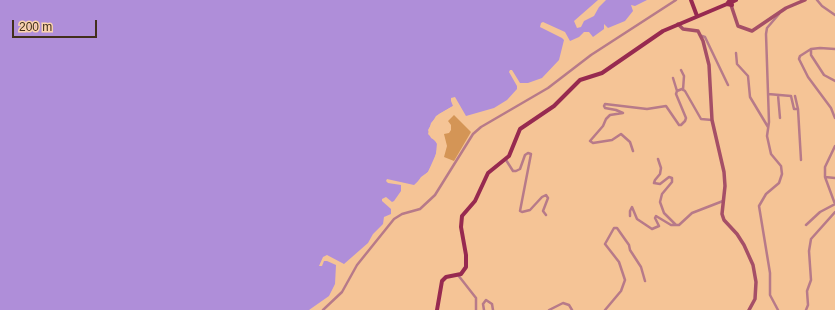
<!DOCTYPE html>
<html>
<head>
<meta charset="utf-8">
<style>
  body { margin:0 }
  #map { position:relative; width:835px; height:310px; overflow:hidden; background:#f5c496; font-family:Arial,sans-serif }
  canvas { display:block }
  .scale { position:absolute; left:12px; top:20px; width:85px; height:18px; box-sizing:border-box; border:2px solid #422f1c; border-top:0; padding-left:5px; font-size:12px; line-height:14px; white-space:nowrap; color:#422f1c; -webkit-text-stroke:3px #fbd3ae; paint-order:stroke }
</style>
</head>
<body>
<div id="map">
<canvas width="835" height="310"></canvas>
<div class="scale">200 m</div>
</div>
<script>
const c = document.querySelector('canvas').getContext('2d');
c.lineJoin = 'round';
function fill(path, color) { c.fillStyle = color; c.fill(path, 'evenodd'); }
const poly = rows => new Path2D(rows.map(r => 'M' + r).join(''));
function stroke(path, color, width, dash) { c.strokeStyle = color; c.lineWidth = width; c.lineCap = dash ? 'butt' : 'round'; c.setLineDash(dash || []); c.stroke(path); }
fill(poly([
  [454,115,471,132,454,161,444,157,447,146,444,134,449,133,451,130,451,125,448,121]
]), '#d49556');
fill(poly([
  [0,0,647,0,635,6,631,5,633,11,625,21,608,28,604,24,604,29,593,37,589,32,584,32,579,37,570,41,565,32,543,22,541,23,540,27,562,38,564,40,559,60,542,78,528,83,520,83,512,70,510,70,509,72,517,86,517,89,507,100,494,108,466,116,455,97,451,98,451,101,453,106,436,116,428,130,431,138,435,140,438,146,434,161,428,172,414,185,387,179,386,181,388,183,401,185,401,191,394,201,392,202,386,197,382,199,382,201,391,209,391,214,384,217,383,224,373,234,368,243,344,264,327,255,323,257,319,266,322,266,324,261,327,261,336,265,335,284,329,296,309,310,0,310]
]), '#af8ed9');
fill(poly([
  [598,0,606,0,599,7,594,16,584,21,581,27,577,28,574,21],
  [453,106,455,107,440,115,433,124,430,134,437,140,440,146,437,157,430,173,414,187,421,177,428,172,436,154,437,143,428,134,431,123,439,114]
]), '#f5c496');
stroke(poly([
  [817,0,822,6,835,15],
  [702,36,705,37,728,85],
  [811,49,800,56,799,59,808,77,831,108,835,118],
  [835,49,820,48,811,49,811,55,824,75,835,81],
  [736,53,737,64,748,76,750,97,768,127],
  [681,70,684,76,683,90],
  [673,78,677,91],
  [768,94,791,96,794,109,798,109],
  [778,95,780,118],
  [795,96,798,109,801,160],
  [835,146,825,167,825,177,835,204],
  [633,151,630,142,621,134,612,140,593,143,590,141,603,126,606,119,610,115,623,113,616,110,605,108,604,106,605,104,647,109,666,106,679,125,681,125,685,121,686,118,676,94,677,91,682,89,685,91,701,119,712,120],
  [658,159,661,168,660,174,655,180,654,183,660,184,669,177,672,178,672,182,662,194,660,202,664,213,676,225],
  [506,160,513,171,516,171,520,169,525,155,528,153,531,154,520,211,522,212,530,210,542,197,546,195,548,198,543,211,546,215],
  [825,177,835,178],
  [630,216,630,211,632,207,637,219,652,229,659,226,655,218,656,216,671,225,679,225,692,213,723,201],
  [806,225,820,212,835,204],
  [458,275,476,298,476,310],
  [323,310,342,292,357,265,394,219,402,214,420,209,435,195,473,134,481,127,548,88,591,55,676,0],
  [484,310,483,304,486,300,492,304,493,310],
  [549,310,563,303,569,305,572,310],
  [605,310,621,291,625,280,619,262,605,244,614,228,617,228,629,245,630,250,641,267,645,281],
  [778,310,770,295,770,273,759,206,766,194,779,183,782,174,781,166,771,154,767,136,769,122,766,34,767,28,779,14],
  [806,310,808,305,807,291,811,280,809,251,811,239,835,212]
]), '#b77a89', 2.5);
stroke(poly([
  [731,5,738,26,752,31,786,8,805,0],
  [678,24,683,29,698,31,703,41,709,65,712,120,724,172,725,186,722,214,724,220,737,234,744,245,753,265,756,282,755,299,749,310]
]), '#a54f67', 3.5);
stroke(poly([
  [691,0,697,16],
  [730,0,727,4,732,5],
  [732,2,736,0],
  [437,310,442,281,446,277,461,274,466,267,466,255,461,227,462,216,475,201,488,173,509,156,520,129,554,106,580,80,602,73,663,31,727,4]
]), '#972a50', 4);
</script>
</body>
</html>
